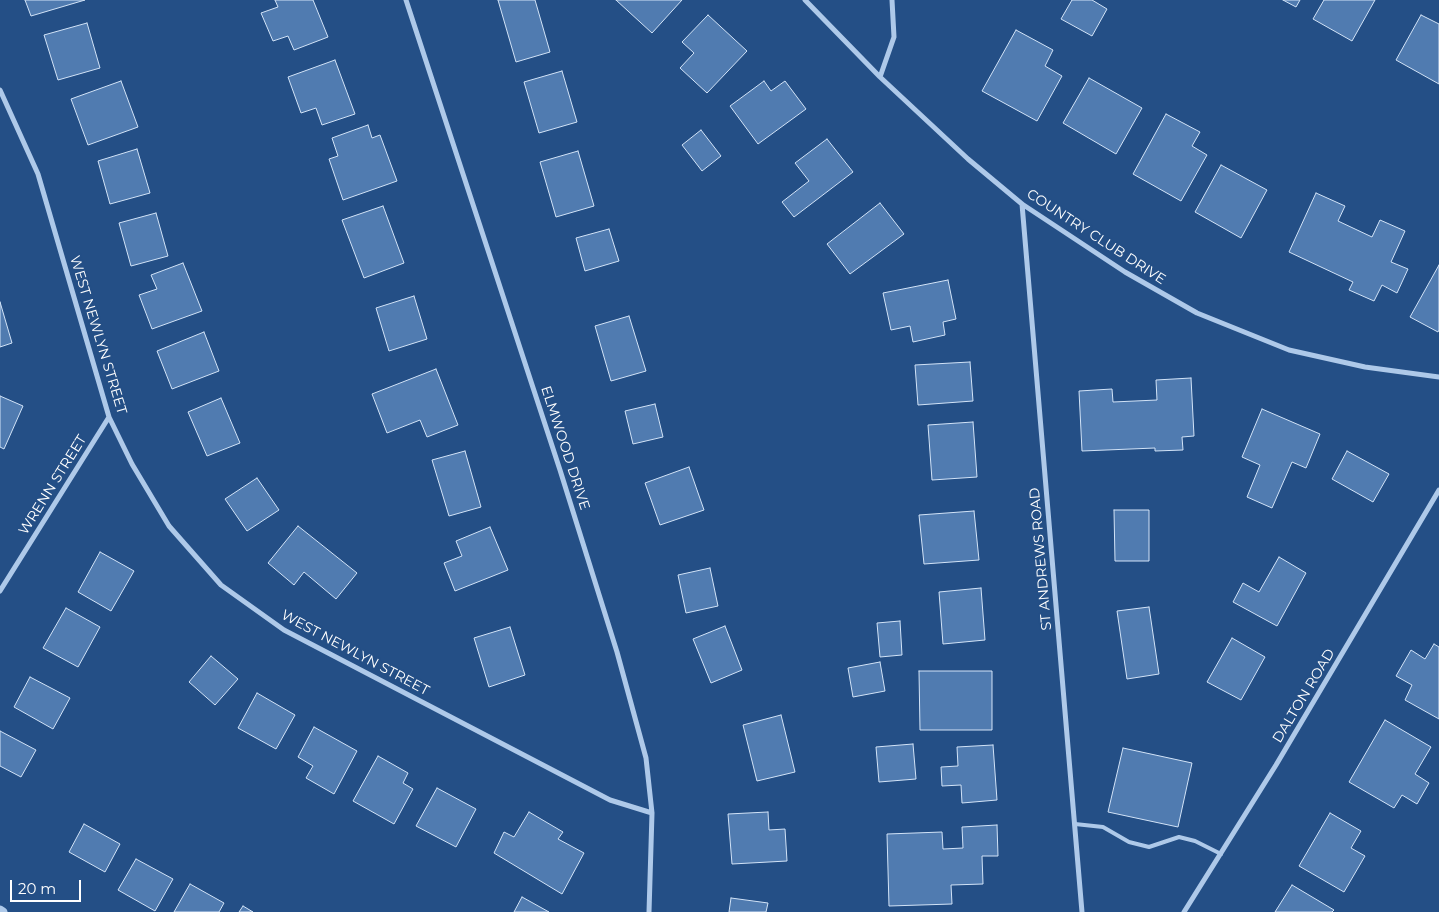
<!DOCTYPE html>
<html>
<head>
<meta charset="utf-8">
<style>
  body { margin:0 }
  #map { position:relative; width:1439px; height:912px; overflow:hidden; background:#244f86; font-family:Montserrat,sans-serif }
  canvas { display:block }
  .scale { position:absolute; left:10px; top:880px; width:71px; height:22px; box-sizing:border-box; border:2px solid #fff; border-top:0; padding-left:6px; font-size:15px; line-height:18px; white-space:nowrap; color:#fff; -webkit-text-stroke:4px #244f86; paint-order:stroke }
</style>
</head>
<body>
<div id="map">
<canvas width="1439" height="912"></canvas>
<div class="scale">20 m</div>
</div>
<script>
const c = document.querySelector('canvas').getContext('2d');
c.lineJoin = 'round';
function fill(path, color) { c.fillStyle = color; c.fill(path, 'evenodd'); }
const poly = rows => new Path2D(rows.map(r => 'M' + r).join(''));
function stroke(path, color, width, dash) { c.strokeStyle = color; c.lineWidth = width; c.lineCap = dash ? 'butt' : 'round'; c.setLineDash(dash || []); c.stroke(path); }
function label(font, color, halo, rows, align = 'center') {
  c.font = font + ' Montserrat,sans-serif'; c.lineWidth = 4; c.setLineDash([]); c.textBaseline = 'middle'; c.strokeStyle = halo; c.fillStyle = color; for (const [text, x, y, turn = 0] of rows) {
    c.save(); c.translate(x, y); c.rotate((+turn || 0) * Math.PI / 180); c.textAlign = isNaN(turn) ? turn : align; if (halo) c.strokeText(text, 0, 0); c.fillText(text, 0, 0); c.restore();
  }
}
const building = poly([
  [25,0,85,0,31,16,25,0],
  [275,0,313,0,328,37,294,50,288,36,273,41,261,13,278,7,275,0],
  [498,0,535,0,550,52,516,62,498,0],
  [616,0,682,0,652,33,616,0],
  [1072,0,1092,0,1107,9,1092,36,1061,19,1072,0],
  [1283,0,1300,0,1296,7,1283,0],
  [1324,0,1375,0,1352,41,1313,19,1324,0],
  [708,15,747,51,707,93,680,68,694,53,682,42,708,15],
  [1421,15,1439,24,1439,84,1396,60,1421,15],
  [87,23,100,68,58,80,44,35,87,23],
  [1016,30,1053,50,1045,66,1062,76,1037,121,982,91,1016,30],
  [335,60,355,114,322,125,316,108,301,113,288,77,335,60],
  [562,71,577,122,539,133,524,82,562,71],
  [1089,78,1142,108,1116,154,1063,123,1089,78],
  [121,81,138,127,88,145,71,99,121,81],
  [764,81,771,91,785,81,806,109,758,144,730,106,764,81],
  [1166,114,1200,132,1192,146,1207,155,1181,201,1133,174,1166,114],
  [368,125,372,138,380,135,397,181,343,200,329,159,338,156,332,138,368,125],
  [701,130,721,156,702,171,682,145,701,130],
  [827,139,853,172,794,217,782,202,809,181,795,163,827,139],
  [137,149,150,193,110,204,98,161,137,149],
  [578,151,594,206,556,217,540,162,578,151],
  [1221,165,1267,190,1241,238,1195,212,1221,165],
  [1316,193,1345,206,1338,221,1372,237,1380,220,1405,231,1391,262,1408,269,1397,293,1382,285,1374,301,1349,290,1353,282,1289,252,1316,193],
  [880,203,904,234,850,274,827,244,880,203],
  [383,206,404,263,364,278,342,220,383,206],
  [156,213,168,256,131,266,119,223,156,213],
  [609,229,619,261,585,271,576,238,609,229],
  [183,263,202,311,152,329,139,295,157,289,151,275,183,263],
  [1439,265,1439,330,1438,332,1410,317,1439,265],
  [948,280,956,319,943,322,945,335,913,342,910,326,891,330,883,293,948,280],
  [414,296,427,339,389,351,376,308,414,296],
  [0,302,12,343,0,347,0,302],
  [629,316,646,371,611,381,595,326,629,316],
  [204,332,219,371,172,389,157,351,204,332],
  [970,362,973,401,918,405,915,365,970,362],
  [436,369,458,425,427,437,420,420,387,433,372,394,436,369],
  [1191,378,1194,436,1182,437,1183,450,1155,451,1155,448,1082,451,1079,391,1112,389,1113,402,1157,400,1156,380,1191,378],
  [0,396,23,406,4,449,0,447,0,396],
  [221,398,240,443,207,456,188,412,221,398],
  [655,404,663,437,633,444,625,411,655,404],
  [1262,409,1320,434,1306,468,1292,462,1272,508,1247,497,1260,465,1242,457,1262,409],
  [973,422,977,477,932,480,928,425,973,422],
  [465,451,481,507,449,516,432,460,465,451],
  [1347,451,1389,474,1373,502,1332,479,1347,451],
  [689,467,704,510,660,525,645,483,689,467],
  [257,478,279,510,247,531,225,499,257,478],
  [1114,510,1149,510,1149,561,1115,561,1114,510],
  [974,511,979,560,924,564,919,515,974,511],
  [298,526,357,573,336,599,304,572,294,585,268,563,298,526],
  [490,527,508,570,455,591,444,563,462,556,456,541,490,527],
  [100,552,134,571,111,611,78,592,100,552],
  [1279,557,1306,573,1277,626,1233,602,1243,583,1259,592,1279,557],
  [710,568,718,606,686,613,678,575,710,568],
  [981,588,985,640,943,644,939,592,981,588],
  [1149,607,1159,674,1127,679,1117,611,1149,607],
  [66,608,100,627,78,667,43,648,66,608],
  [900,621,902,655,880,657,877,623,900,621],
  [725,626,742,670,711,683,693,639,725,626],
  [510,627,525,675,489,687,474,638,510,627],
  [1232,638,1265,657,1241,700,1207,682,1232,638],
  [1434,644,1439,647,1439,719,1405,700,1412,685,1396,676,1411,650,1425,659,1434,644],
  [211,656,238,679,215,705,189,682,211,656],
  [880,662,885,691,853,697,848,668,880,662],
  [919,671,992,671,992,730,920,730,919,671],
  [30,677,70,698,53,729,14,707,30,677],
  [257,693,295,715,276,749,238,728,257,693],
  [781,715,795,772,757,781,743,725,781,715],
  [1385,720,1431,747,1415,774,1429,783,1417,804,1402,795,1394,808,1349,782,1385,720],
  [314,727,357,751,334,794,306,778,313,766,298,757,314,727],
  [0,731,36,750,21,777,0,766,0,731],
  [913,744,916,779,879,782,876,747,913,744],
  [993,745,997,800,962,803,961,785,942,786,941,767,958,766,957,747,993,745],
  [1123,748,1192,763,1178,827,1108,812,1123,748],
  [378,756,408,773,403,783,413,789,394,824,353,801,378,756],
  [437,788,476,809,456,847,416,826,437,788],
  [529,812,563,832,558,839,584,853,562,894,494,853,504,832,514,837,529,812],
  [768,812,769,830,785,829,787,861,732,864,728,814,768,812],
  [1330,813,1361,831,1351,848,1365,856,1344,892,1299,866,1330,813],
  [84,824,120,844,105,872,69,852,84,824],
  [997,825,998,856,982,856,983,884,951,885,952,904,889,906,887,834,942,832,943,849,963,848,962,827,997,825],
  [136,859,173,879,155,911,118,890,136,859],
  [190,884,224,903,219,912,174,912,190,884],
  [1292,885,1334,910,1332,912,1275,912,1292,885],
  [522,897,549,912,514,912,522,897],
  [731,898,768,903,766,912,729,912,731,898],
  [243,906,253,912,239,912,243,906]
]);
fill(building, '#507bb0');
stroke(building, '#d2e3f7', 1);
stroke(poly([
  [1075,824,1103,827,1129,842,1149,847,1179,837,1195,841,1221,854]
]), '#aec9e9', 4);
stroke(poly([
  [406,0,560,470,617,652,646,758,652,813,649,912],
  [805,0,880,77,968,159,1022,204,1125,272,1197,313,1289,350,1365,367,1439,377],
  [880,77,894,37,892,0],
  [0,90,38,174,109,417,132,464,169,526,221,585,284,630,610,800,652,813],
  [1022,204,1082,912],
  [0,591,109,417],
  [1184,912,1276,765,1439,490]
]), '#aec9e9', 5);
stroke(poly([
  [0,910,3,912]
]), '#aec9e9', 9);
label('14px', '#fff', '#244f86', [
  ["COUNTRY CLUB DRIVE",1096,237,33],
  ["WEST NEWLYN STREET",98,335,73],
  ["ELMWOOD DRIVE",565,448,72],
  ["WRENN STREET",53,485,-58],
  ["ST ANDREWS ROAD",1041,559,-95],
  ["WEST NEWLYN STREET",355,653,28],
  ["DALTON ROAD",1304,696,-59]
]);
</script>
</body>
</html>
